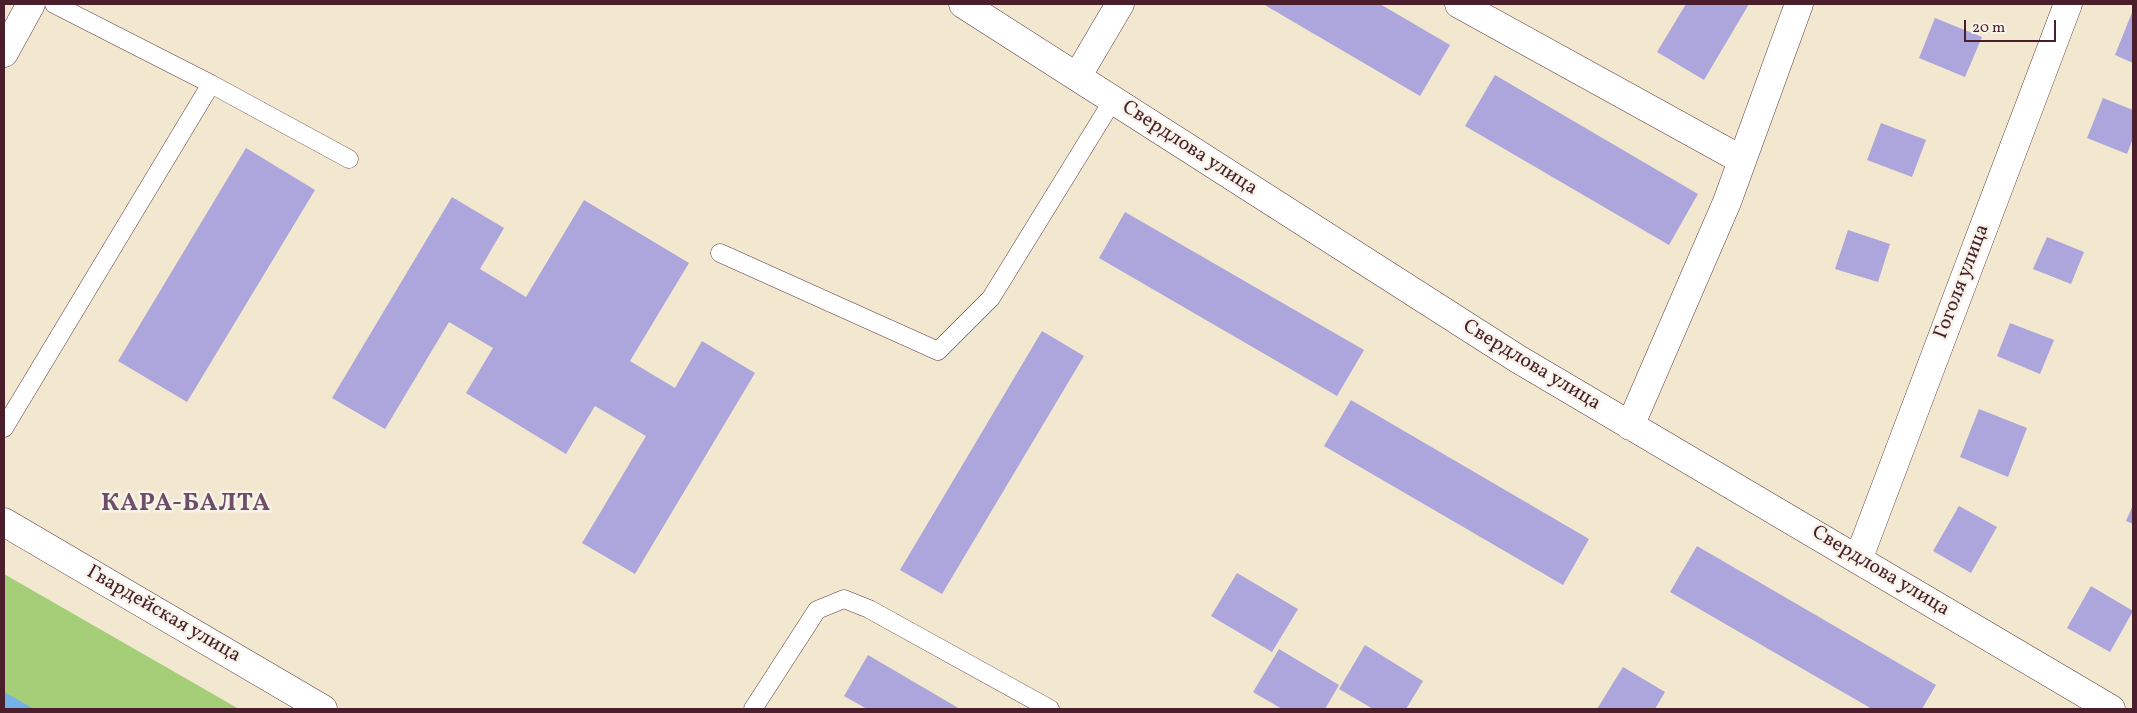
<!DOCTYPE html>
<html>
<head>
<meta charset="utf-8">
<style>
  body { margin:0 }
  #map { position:relative; width:2137px; height:713px; overflow:hidden; background:#f2e7cf; font-family:Vollkorn,serif }
  canvas { display:block }
  .frame { position:absolute; inset:0; border:5px solid #4a1f2b; pointer-events:none }
  .scale { position:absolute; left:1964px; top:20px; width:92px; height:22px; box-sizing:border-box; border:2px solid #4a1f2b; border-top:0; padding-left:6px; font-size:15px; line-height:18px; white-space:nowrap; color:#4a1f2b; -webkit-text-stroke:4px #f7f3e8; paint-order:stroke }
</style>
</head>
<body>
<div id="map">
<canvas width="2137" height="713"></canvas>
<div class="frame"></div>
<div class="scale">20 m</div>
</div>
<script>
const c = document.querySelector('canvas').getContext('2d');
c.lineJoin = 'round';
function fill(path, color) { c.fillStyle = color; c.fill(path, 'evenodd'); }
const poly = rows => new Path2D(rows.map(r => 'M' + r).join(''));
function stroke(path, color, width, dash) { c.strokeStyle = color; c.lineWidth = width; c.lineCap = dash ? 'butt' : 'round'; c.setLineDash(dash || []); c.stroke(path); }
function label(font, color, halo, rows, align = 'center') {
  c.font = font + ' Vollkorn,serif'; c.lineWidth = 5; c.setLineDash([]); c.textBaseline = 'middle'; c.strokeStyle = halo; c.fillStyle = color; for (const [text, x, y, turn = 0] of rows) {
    c.save(); c.translate(x, y); c.rotate((+turn || 0) * Math.PI / 180); c.textAlign = isNaN(turn) ? turn : align; if (halo) c.strokeText(text, 0, 0); c.fillText(text, 0, 0); c.restore();
  }
}
fill(poly([
  [4,574,239,709,4,709]
]), '#a5ce79');
fill(poly([
  [4,692,34,709,4,709]
]), '#73b1e6');
fill(poly([
  [1263,4,1380,4,1450,45,1420,96],
  [1686,4,1749,4,1704,80,1657,52],
  [2133,10,2133,63,2115,55],
  [1935,18,1982,37,1965,77,1919,58],
  [1495,75,1698,194,1669,245,1465,126],
  [2103,98,2133,110,2133,138,2127,154,2087,138],
  [1881,123,1926,140,1912,177,1867,160],
  [246,148,315,190,187,402,118,361],
  [452,197,504,228,480,269,526,297,584,200,689,263,630,361,675,388,702,341,755,373,635,574,582,543,646,436,595,406,566,454,466,393,493,348,449,322,385,429,332,398],
  [1125,212,1364,350,1337,396,1099,258],
  [1848,230,1890,244,1878,282,1835,269],
  [2047,237,2084,252,2071,284,2033,269],
  [2010,323,2054,340,2040,374,1997,356],
  [1042,331,1084,356,942,594,900,570],
  [1351,400,1589,539,1563,585,1324,446],
  [1979,409,2027,428,2008,477,1960,457],
  [2133,505,2133,524,2126,521],
  [1959,506,1997,527,1971,573,1933,551],
  [1697,546,1936,685,1922,709,1872,709,1670,592],
  [1237,573,1298,609,1272,652,1211,616],
  [2091,586,2133,611,2110,652,2067,628],
  [1365,645,1423,681,1406,709,1373,709,1339,689],
  [1279,649,1339,685,1325,709,1282,709,1253,692],
  [868,655,960,709,867,709,844,696],
  [1623,667,1665,692,1655,709,1597,709]
]), '#ada6dc');
const service = poly([
  [54,4,211,84,349,159],
  [720,253,938,351,991,298,1113,100],
  [4,428,211,84],
  [753,709,817,610,844,599,869,609,1050,709]
]);
const minor = poly([
  [963,4,1518,359,2111,709],
  [1459,4,1742,160],
  [1077,77,1120,4],
  [1630,426,1727,202,1799,4],
  [1858,560,2068,4]
]);
const tertiary = poly([
  [4,53,31,4],
  [4,522,323,709]
]);
stroke(service, '#633d44', 19);
stroke(minor, '#633d44', 29);
stroke(tertiary, '#633d44', 29);
stroke(service, '#fff', 18);
stroke(minor, '#fff', 28);
stroke(tertiary, '#fff', 28);
label('20px', '#4a1f2b', '#f7f3e8', [
  ["Свердлова улица",1189,149,33],
  ["Гоголя улица",1963,282,-69],
  ["Свердлова улица",1531,366,31],
  ["Свердлова улица",1880,572,31],
  ["Гвардейская улица",163,615,30]
]);
c.letterSpacing = '1px';
label('bold 25px', '#6d4e69', '#f7f3e8', [
  ["КАРА-БАЛТА",186,505]
]);
c.letterSpacing = '0px';
</script>
</body>
</html>
